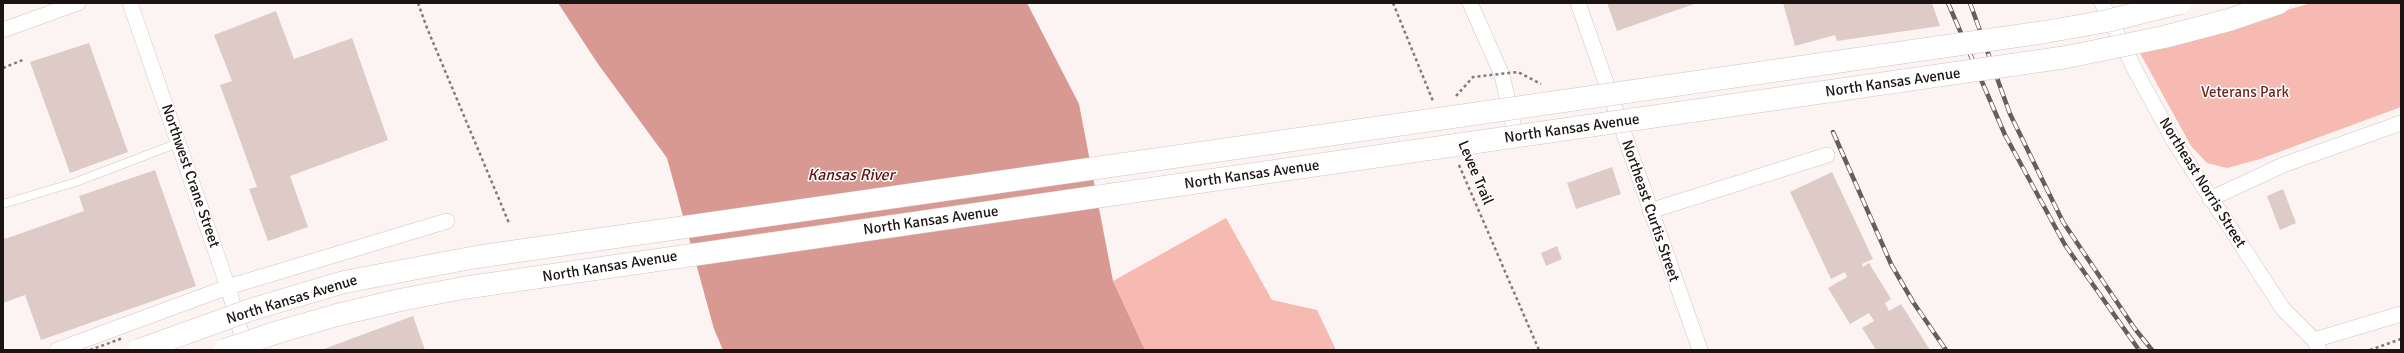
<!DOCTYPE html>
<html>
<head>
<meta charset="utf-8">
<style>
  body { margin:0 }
  #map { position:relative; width:2404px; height:353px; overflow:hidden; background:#fcf4f3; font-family:Signika,sans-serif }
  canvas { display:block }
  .frame { position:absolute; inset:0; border:4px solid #1b1413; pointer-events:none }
</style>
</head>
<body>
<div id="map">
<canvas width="2404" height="353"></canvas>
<div class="frame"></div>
</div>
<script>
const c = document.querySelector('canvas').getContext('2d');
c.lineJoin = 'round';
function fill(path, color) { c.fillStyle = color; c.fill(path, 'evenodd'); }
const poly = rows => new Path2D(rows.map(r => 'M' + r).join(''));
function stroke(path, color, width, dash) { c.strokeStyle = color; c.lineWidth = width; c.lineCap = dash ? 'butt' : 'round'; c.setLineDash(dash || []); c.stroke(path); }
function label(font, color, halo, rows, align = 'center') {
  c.font = font + ' Signika,sans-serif'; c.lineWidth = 3; c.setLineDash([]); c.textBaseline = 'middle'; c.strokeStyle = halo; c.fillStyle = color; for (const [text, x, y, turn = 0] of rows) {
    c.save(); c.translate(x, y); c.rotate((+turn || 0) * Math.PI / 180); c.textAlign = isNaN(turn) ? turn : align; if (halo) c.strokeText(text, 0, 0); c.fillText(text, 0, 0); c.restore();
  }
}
fill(poly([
  [2311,3,2401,3,2401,107,2260,159,2227,168,2207,163,2191,146,2140,53],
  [1226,218,1272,300,1317,310,1336,350,1145,350,1113,281]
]), '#f6bab2');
fill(poly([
  [558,3,1027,3,1079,104,1113,281,1145,350,723,350,714,329,667,158,598,64]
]), '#d79991');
fill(poly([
  [1607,3,1697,3,1617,31],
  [1783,3,1932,3,1940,26,1837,41,1835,35,1795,46],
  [276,11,294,59,352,38,388,140,290,176,308,227,268,241,249,189,257,187,220,85,232,81,214,35],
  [89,43,128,152,70,173,30,62],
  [1612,167,1621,194,1576,209,1567,183],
  [155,170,196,286,41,340,25,295,3,303,3,234,5,239,84,211,79,196],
  [1832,172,1873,259,1862,264,1863,267,1869,263,1891,299,1885,303,1889,311,1901,304,1930,350,1876,350,1862,328,1874,321,1869,313,1850,324,1828,288,1847,277,1845,272,1831,279,1790,192],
  [2283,189,2296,223,2280,230,2267,196],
  [1557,246,1562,259,1546,266,1541,253],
  [413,316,425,350,321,350]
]), '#decbc8');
const lane = poly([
  [3,204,76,182,178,143]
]);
const street = poly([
  [130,3,228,287,246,350],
  [1470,3,1502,75,1516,137],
  [1578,3,1700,350],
  [2102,3,2136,72,2175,143,2283,309,2314,340,2319,350],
  [3,30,78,3],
  [2210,199,2283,165,2401,123],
  [1650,211,1827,155],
  [2314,340,2401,314],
  [57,350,228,287,447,221]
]);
stroke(lane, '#d5c2c0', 9);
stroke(street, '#d5c2c0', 16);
stroke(poly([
  [418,3,427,28,509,223],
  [1393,3,1433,101],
  [3,68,25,59],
  [1459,165,1539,350],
  [2370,350,2401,339]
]), '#827b7a', 2.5, [3, 3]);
stroke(lane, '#fff', 8);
stroke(street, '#fff', 15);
const rail = poly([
  [1948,3,2005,135,2065,245,2139,350],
  [1970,3,2010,114,2063,222,2135,329,2152,350],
  [1833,132,1891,264,1913,302,1946,350]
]);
stroke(rail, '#655e5d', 4.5);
stroke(rail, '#fff', 3, [9]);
const secondaryBridge = poly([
  [139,350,250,310,344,282,476,257,2045,32,2107,21,2180,3],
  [225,350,278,332,337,315,400,300,463,288,2067,57,2164,37,2229,20,2279,3]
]);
stroke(secondaryBridge, '#d5c2c0', 23, []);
stroke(poly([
  [1456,96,1473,77,1518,72,1541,84],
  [90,350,123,338]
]), '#827b7a', 2.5, [3, 3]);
stroke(secondaryBridge, '#fff', 22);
label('15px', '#1b1413', '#fff', [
  ["North Kansas Avenue",1893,83,-8],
  ["North Kansas Avenue",1572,129,-8],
  ["Levee Trail",1475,173,67],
  ["North Kansas Avenue",1252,175,-8],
  ["Northwest Crane Street",190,176,71],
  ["Northeast Norris Street",2202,183,58],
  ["Northeast Curtis Street",1650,211,71],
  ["North Kansas Avenue",931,221,-8],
  ["North Kansas Avenue",610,267,-9],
  ["North Kansas Avenue",292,300,-17]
]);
label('15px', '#702621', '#fff', [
  ["Veterans Park",2245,93]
]);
label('italic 16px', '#5d1411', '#fff', [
  ["Kansas River",851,176]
]);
</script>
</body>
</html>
